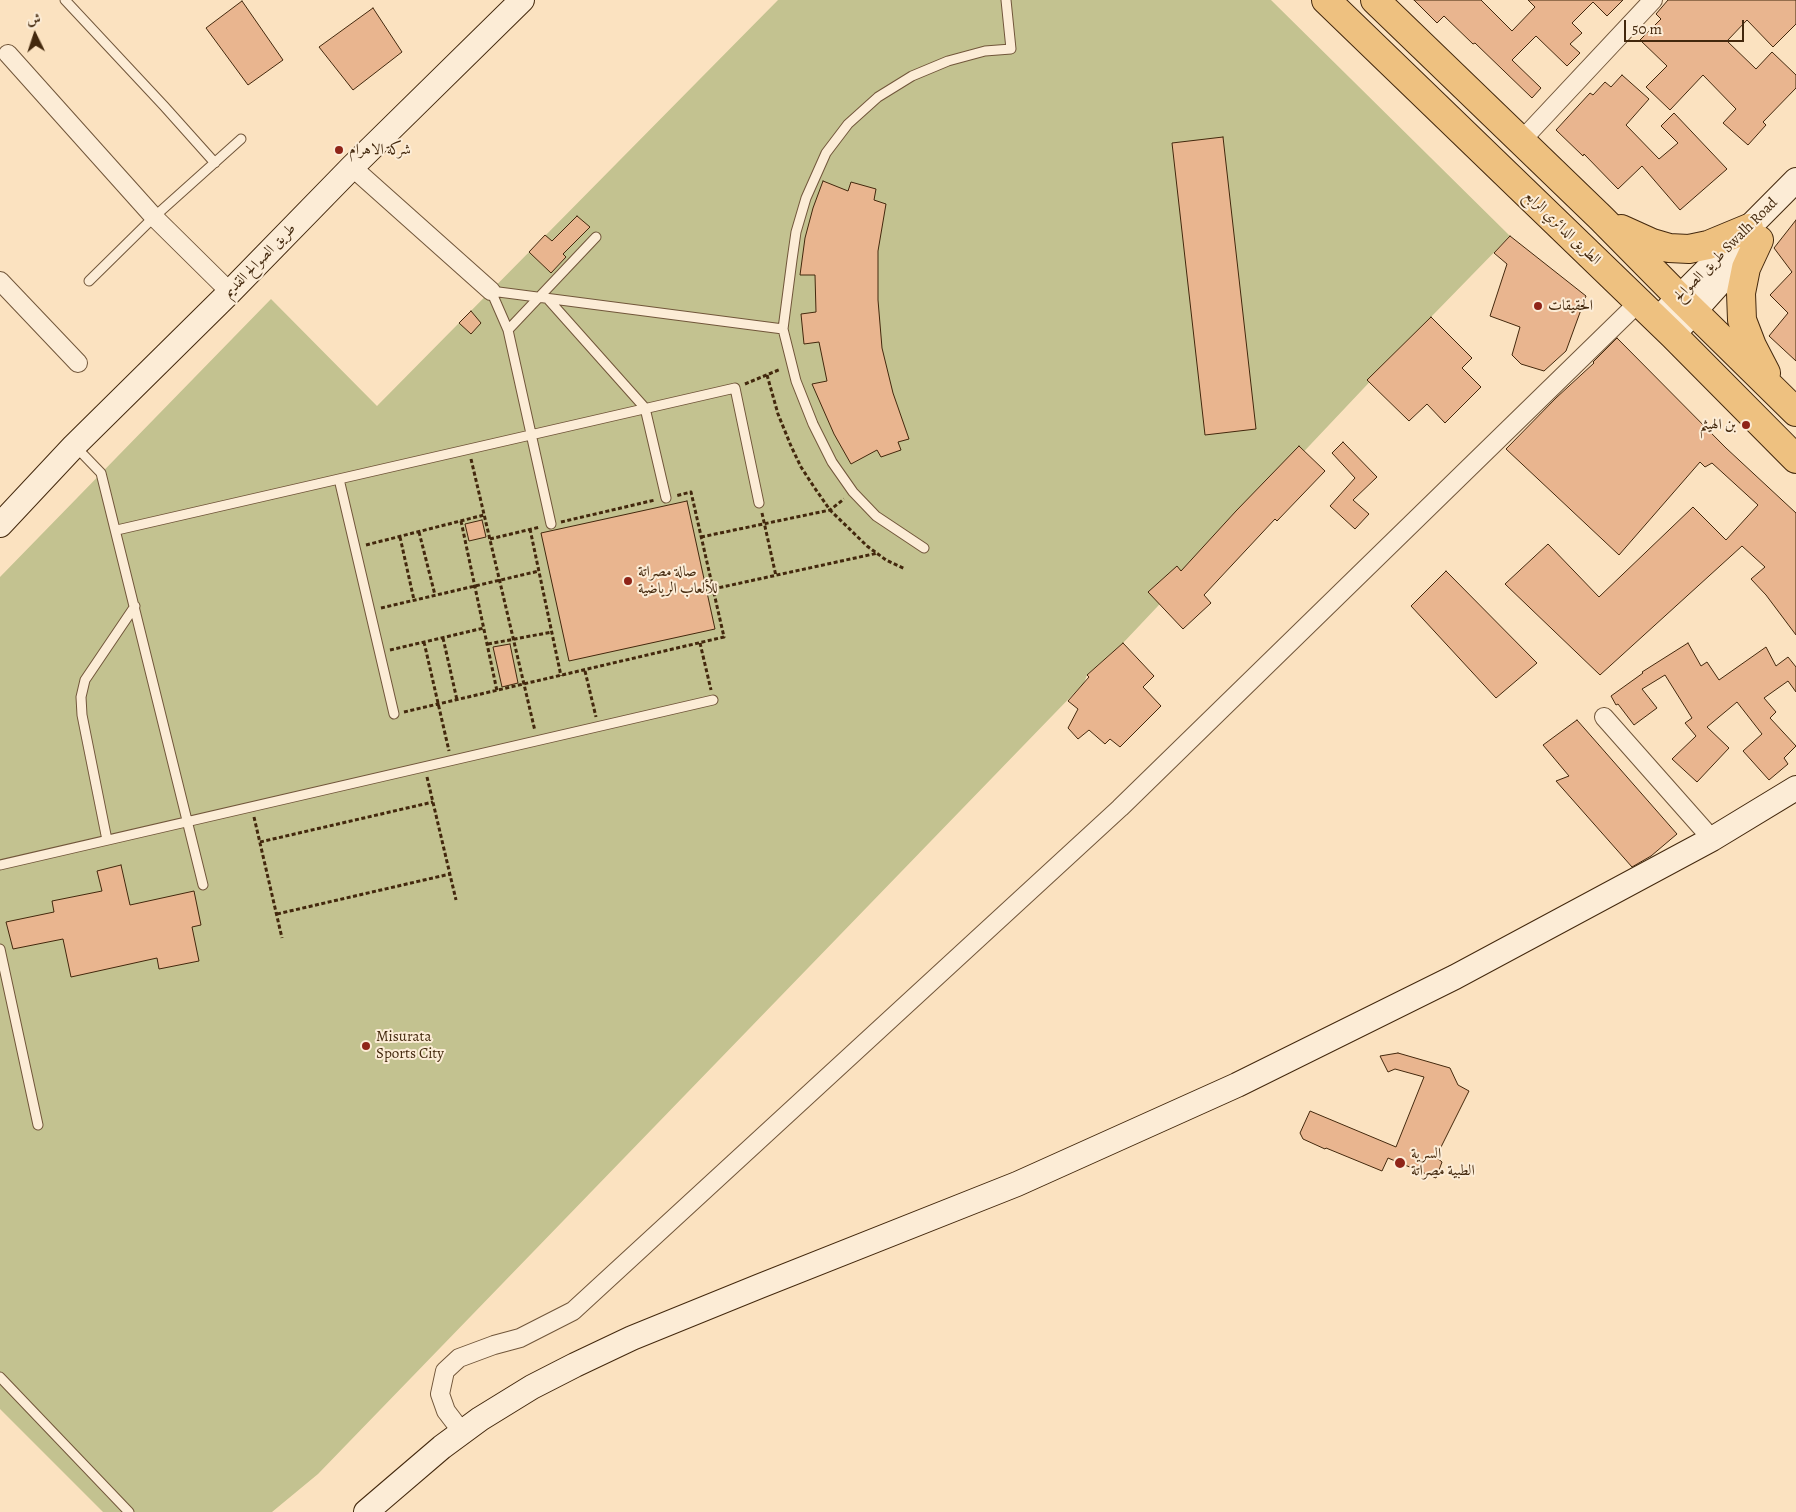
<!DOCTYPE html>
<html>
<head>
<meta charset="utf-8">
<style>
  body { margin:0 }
  #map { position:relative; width:1796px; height:1512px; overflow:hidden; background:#fbe2c0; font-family:Alegreya,Amiri,serif }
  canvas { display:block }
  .north { position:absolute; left:10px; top:10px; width:50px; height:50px; -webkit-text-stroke:4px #fcecd6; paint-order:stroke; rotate:356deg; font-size:14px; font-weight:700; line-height:20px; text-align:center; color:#43280d }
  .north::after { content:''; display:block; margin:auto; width:18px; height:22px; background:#43280d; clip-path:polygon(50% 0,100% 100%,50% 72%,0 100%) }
  .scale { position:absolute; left:1624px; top:20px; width:120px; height:22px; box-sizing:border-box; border:2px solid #43280d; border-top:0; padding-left:6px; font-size:15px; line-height:18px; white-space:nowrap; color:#43280d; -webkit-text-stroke:4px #fcecd6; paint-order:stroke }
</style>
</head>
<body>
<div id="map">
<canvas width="1796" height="1512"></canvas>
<div class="north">ش</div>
<div class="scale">50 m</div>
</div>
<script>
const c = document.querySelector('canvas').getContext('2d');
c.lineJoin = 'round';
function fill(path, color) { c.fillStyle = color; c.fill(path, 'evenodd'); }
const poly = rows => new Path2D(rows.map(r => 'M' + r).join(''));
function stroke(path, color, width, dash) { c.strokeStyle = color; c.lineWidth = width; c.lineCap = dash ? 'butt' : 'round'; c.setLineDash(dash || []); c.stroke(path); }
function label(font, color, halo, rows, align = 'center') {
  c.font = font + ' Alegreya,Amiri,serif'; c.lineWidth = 4; c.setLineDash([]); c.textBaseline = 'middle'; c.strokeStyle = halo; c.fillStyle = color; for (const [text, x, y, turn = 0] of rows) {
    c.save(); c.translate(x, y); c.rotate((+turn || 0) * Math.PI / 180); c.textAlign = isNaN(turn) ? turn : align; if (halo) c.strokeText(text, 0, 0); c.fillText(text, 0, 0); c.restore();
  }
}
fill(poly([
  [778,0,1271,0,1510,236,1431,317,1123,643,1087,675,1084,683,318,1474,272,1512,103,1512,0,1409,0,577,271,299,377,406]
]), '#c3c290');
const building = poly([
  [1414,0,1481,0,1512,31,1535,7,1528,0,1623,0,1607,16,1593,2,1572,23,1582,33,1570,44,1580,53,1567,66,1536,36,1512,60,1541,88,1532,98,1475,43,1473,44,1444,16,1437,23,1414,0],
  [1668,0,1796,0,1796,24,1773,47,1747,20,1727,41,1756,69,1772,52,1796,75,1796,88,1763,122,1766,125,1748,145,1723,123,1736,109,1703,75,1670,110,1646,87,1667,66,1640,40,1661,19,1656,14,1668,0],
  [242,1,283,60,248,85,206,28,242,1],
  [373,8,402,52,353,90,319,47,373,8],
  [1622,75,1649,99,1626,125,1659,159,1678,143,1661,126,1674,113,1727,169,1680,210,1642,166,1618,189,1584,154,1583,156,1556,130,1590,93,1593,95,1605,82,1611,87,1622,75],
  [1223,137,1256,429,1205,435,1172,143,1223,137],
  [823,181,848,191,851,182,876,189,874,200,886,204,878,251,878,300,882,348,893,393,909,439,898,442,901,450,881,457,877,450,851,464,834,434,812,384,827,381,819,342,804,344,801,314,816,312,815,275,800,275,805,238,813,208,823,181],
  [577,216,590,227,563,254,566,257,551,273,529,252,545,235,552,241,577,216],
  [1796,220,1796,361,1769,336,1788,313,1770,295,1792,272,1774,248,1796,220],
  [1510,236,1586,296,1566,351,1544,371,1521,364,1512,355,1520,327,1490,316,1507,264,1494,253,1510,236],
  [471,311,481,323,471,334,459,323,471,311],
  [1431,317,1472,358,1462,368,1481,387,1445,423,1427,404,1409,421,1367,380,1431,317],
  [1617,338,1726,448,1796,513,1796,635,1766,595,1751,579,1765,567,1742,546,1600,675,1505,584,1548,544,1599,597,1693,507,1726,540,1758,505,1712,463,1705,467,1700,462,1619,555,1506,449,1556,398,1594,363,1593,362,1617,338],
  [1343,442,1377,477,1353,500,1369,514,1355,529,1330,506,1355,478,1332,453,1343,442],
  [1299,446,1325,471,1277,521,1275,519,1204,595,1211,603,1183,629,1148,592,1177,566,1181,571,1236,511,1299,446],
  [687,501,715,629,569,661,541,533,687,501],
  [482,520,486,537,469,541,465,524,482,520],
  [1446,571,1537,663,1496,698,1411,606,1446,571],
  [1123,643,1154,676,1143,687,1161,706,1120,747,1110,739,1105,744,1089,730,1078,739,1068,728,1078,709,1068,701,1089,677,1087,675,1123,643],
  [1688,643,1701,666,1707,662,1719,680,1766,647,1776,666,1788,657,1796,667,1796,692,1788,681,1764,698,1776,712,1770,718,1796,746,1784,758,1788,764,1769,780,1743,751,1762,734,1737,702,1707,727,1729,748,1697,782,1672,759,1696,736,1685,723,1692,718,1665,675,1642,689,1657,708,1634,725,1618,704,1616,705,1611,696,1643,673,1642,672,1688,643],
  [510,644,518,683,502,687,493,647,510,644],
  [1577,720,1677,834,1651,856,1632,867,1556,781,1569,776,1543,745,1577,720],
  [121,865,130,905,194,891,201,925,192,927,199,961,159,969,157,958,71,977,63,939,13,949,6,922,54,912,52,901,102,891,97,871,121,865],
  [1398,1053,1450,1068,1458,1085,1469,1091,1436,1157,1442,1162,1436,1178,1388,1158,1382,1171,1326,1148,1325,1149,1303,1139,1300,1133,1310,1111,1396,1147,1424,1077,1395,1069,1388,1072,1380,1056,1398,1053]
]);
fill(building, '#e9b58f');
stroke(building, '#43280d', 1);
const lane = poly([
  [65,0,164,106,215,163],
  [89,281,154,217,241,139],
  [491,291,783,329],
  [491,291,508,330,551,524],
  [547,298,645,408,666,498],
  [508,330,596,237],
  [75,446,101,473,203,885],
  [339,479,394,714],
  [117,530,735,388,759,503],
  [924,548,876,516,853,492,832,462,813,424,796,381,783,329,792,260,796,232,806,198,826,153,848,124,878,97,912,76,948,61,985,51,1011,49,1006,0],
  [107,840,82,715,81,697,85,680,135,606],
  [0,865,713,700],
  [0,949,38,1125],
  [0,1377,129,1512]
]);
const street = poly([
  [8,54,154,217,230,292],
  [1521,141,1653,0],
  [352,167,491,291],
  [0,281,78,363],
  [1604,717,1712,839],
  [462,1432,446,1411,440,1394,445,1371,459,1358,494,1345,520,1338,573,1311,1120,808,1639,302]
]);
const secondary = poly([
  [1657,320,1796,180],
  [1673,335,1752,247],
  [0,525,74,446,230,292,352,167,522,0],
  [366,1512,442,1447,480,1419,532,1387,575,1365,632,1338,760,1286,1017,1184,1237,1085,1455,977,1712,839,1796,788]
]);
const primary = poly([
  [1326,0,1673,335,1796,459],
  [1375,0,1601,218,1680,298,1796,412],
  [1621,229,1652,243,1669,248,1689,249,1708,245,1749,228],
  [1759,240,1746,268,1741,293,1742,320,1752,346,1766,373]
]);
stroke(lane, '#71563a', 11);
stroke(street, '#71563a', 20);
stroke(secondary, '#43280d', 26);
stroke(primary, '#43280d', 30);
stroke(poly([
  [767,375,778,414,791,446,801,467,814,487,830,510,867,546,886,560,905,569],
  [745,384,781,369],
  [471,459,535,731],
  [762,513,776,576],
  [461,521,497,691],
  [561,522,655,500],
  [530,529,561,676],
  [419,532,435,595],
  [400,537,414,600],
  [701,537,830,510,844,499],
  [490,539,540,527],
  [366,545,484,515],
  [713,589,878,553],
  [381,608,539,571],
  [443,638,457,700],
  [424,642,449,751],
  [700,643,711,690],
  [488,644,552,632],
  [390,650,484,628],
  [585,671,596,717],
  [404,712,724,637,691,492,675,496],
  [427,777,456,900],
  [254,817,282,938],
  [260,842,433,802],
  [277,914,450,874]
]), '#43280d', 3, [4, 2.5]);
stroke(lane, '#fcecd6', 9);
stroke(street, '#fcecd6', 18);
stroke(secondary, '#fcecd6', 24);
stroke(primary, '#eec180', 28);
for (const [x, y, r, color] of [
  [339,150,5,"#8f2418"],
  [1538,306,5,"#8f2418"],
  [1746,425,5,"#8f2418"],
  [628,581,5,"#8f2418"],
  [366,1046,5,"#8f2418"],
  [1400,1163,6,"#8f2418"]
]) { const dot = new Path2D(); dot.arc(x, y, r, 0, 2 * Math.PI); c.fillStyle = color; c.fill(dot); stroke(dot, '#fcecd6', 2); }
label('15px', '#43280d', '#fcecd6', [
  ["شركة الاهرام",349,150],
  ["الحقيقات",1548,306],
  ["بن الهيثم",1736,425,"right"],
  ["صالة مصراتة",638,572],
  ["للألعاب الرياضية",638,589],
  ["Misurata",376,1037],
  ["Sports City",376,1054],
  ["السرية",1411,1154],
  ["الطبية مصراتة",1411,1171]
], 'left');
label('15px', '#43280d', '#fcecd6', [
  ["الطريق الدائري الرابع",1562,228,44],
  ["طريق الصوالح Swalh Road",1726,250,-45],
  ["طريق الصوالح القديم",260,261,-46]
]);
</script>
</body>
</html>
